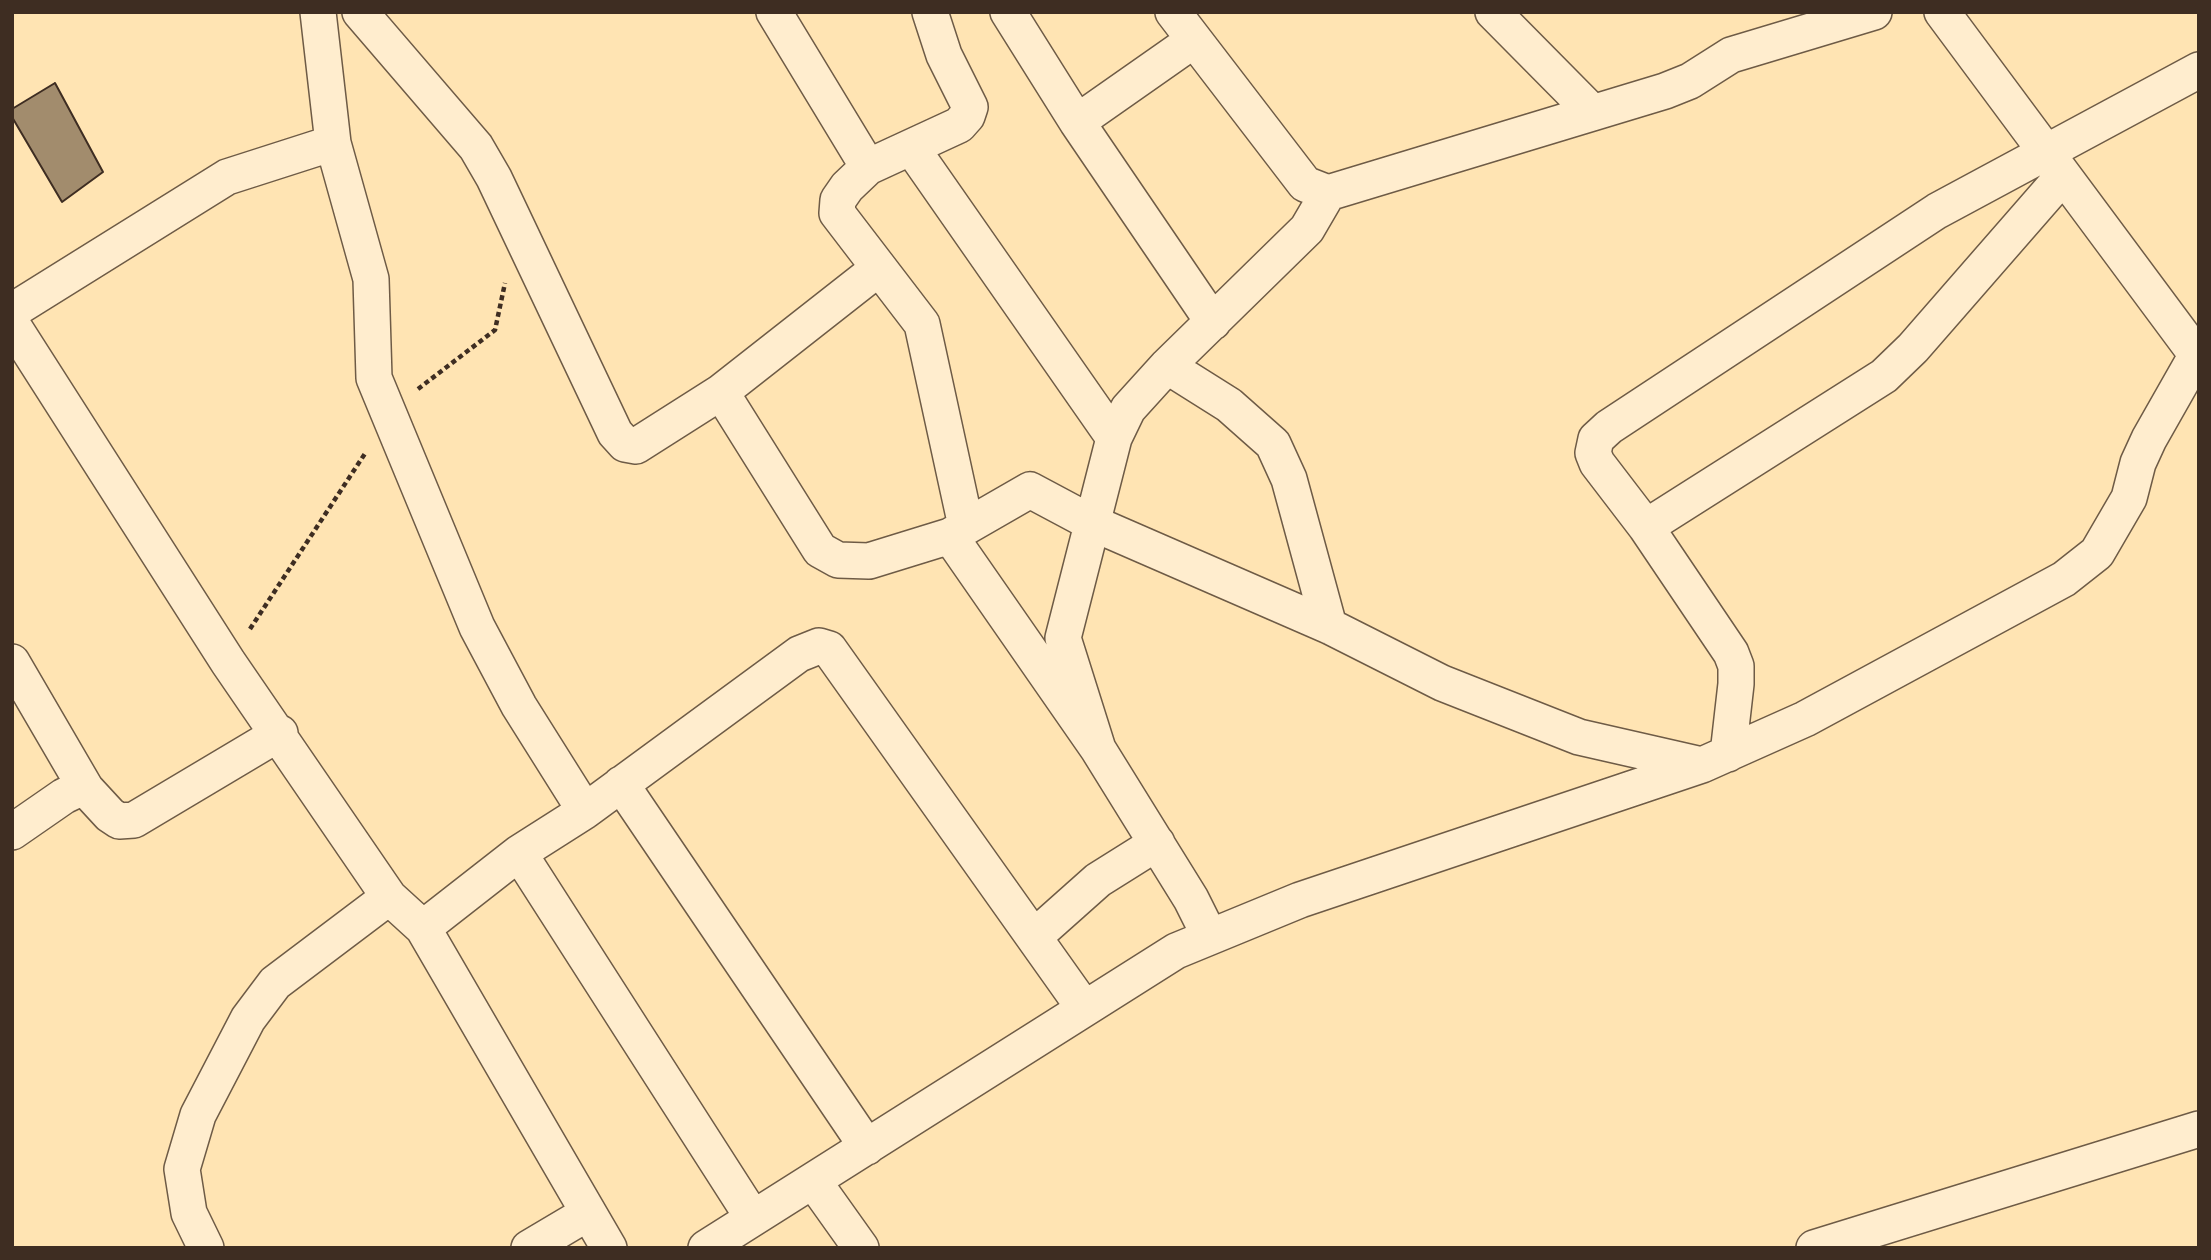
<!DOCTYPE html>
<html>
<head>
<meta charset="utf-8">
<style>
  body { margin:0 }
  #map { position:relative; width:2211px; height:1260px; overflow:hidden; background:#ffe4b3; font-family:"Libre Bodoni",serif }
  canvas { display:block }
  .frame { position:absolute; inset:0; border:14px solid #3e2d22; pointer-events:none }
</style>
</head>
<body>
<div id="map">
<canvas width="2211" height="1260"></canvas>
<div class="frame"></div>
</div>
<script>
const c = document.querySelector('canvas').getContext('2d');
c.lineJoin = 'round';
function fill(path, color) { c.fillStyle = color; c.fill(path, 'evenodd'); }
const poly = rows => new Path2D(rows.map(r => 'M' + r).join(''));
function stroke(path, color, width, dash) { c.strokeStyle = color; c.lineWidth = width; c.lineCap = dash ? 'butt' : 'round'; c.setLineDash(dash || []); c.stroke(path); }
const building = poly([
  [55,83,103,172,62,202,12,117,12,109,55,83]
]);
fill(building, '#a28c6d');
stroke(building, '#3e2d22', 2);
const minor = poly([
  [318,12,333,143,371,279,374,378,477,627,519,706,585,811],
  [360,12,476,147,494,178,615,433,625,444,636,446,721,392,879,268],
  [774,12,868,167],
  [930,12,944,55,970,107,967,116,959,125,868,167,847,187,838,200,837,213,922,324,966,526],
  [1008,12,1077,122,1213,322],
  [1173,12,1305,184,1328,193,1665,91,1690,81,1731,55,1874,12],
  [1493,12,1591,111],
  [1942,12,2196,354],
  [1077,122,1194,40],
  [911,147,1114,438],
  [12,311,227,177,333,143],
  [12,324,228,662,389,897,423,928,609,1248],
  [1167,366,1229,405,1273,444,1289,479,1329,626],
  [721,392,820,550,838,560,869,561,950,536,1030,490,1090,522,1329,626,1442,683,1579,737,1702,765],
  [1646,527,1884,376,1913,348,2063,176],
  [950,536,1098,749,1191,899,1210,937],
  [12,662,86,789],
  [1098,749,1063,638,1114,438,1128,409,1167,366,1307,229,1328,193],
  [1728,754,1736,684,1736,666,1731,653,1646,527,1597,463,1593,453,1596,439,1609,427,1937,211,2199,70],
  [621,784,867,1147],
  [12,832,64,796,79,789,86,789,110,815,119,821,134,820,280,733],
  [519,853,753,1218],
  [423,928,519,853,585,811,799,654,819,646,829,649,1084,1008],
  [1034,937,1098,880,1157,843],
  [814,1182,861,1248],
  [206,1248,189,1213,182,1169,198,1115,248,1019,275,983,389,897],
  [529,1248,588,1213],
  [706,1248,1176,951,1300,900,1702,765,1805,719,2064,579,2097,553,2129,498,2138,463,2149,439,2199,351],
  [1814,1248,2199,1129]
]);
stroke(minor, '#6e5b46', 38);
stroke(poly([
  [418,389,495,330,505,283],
  [250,629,366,452]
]), '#3e2d22', 4.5, [5, 3.5]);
stroke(minor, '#ffedce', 35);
</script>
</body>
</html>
